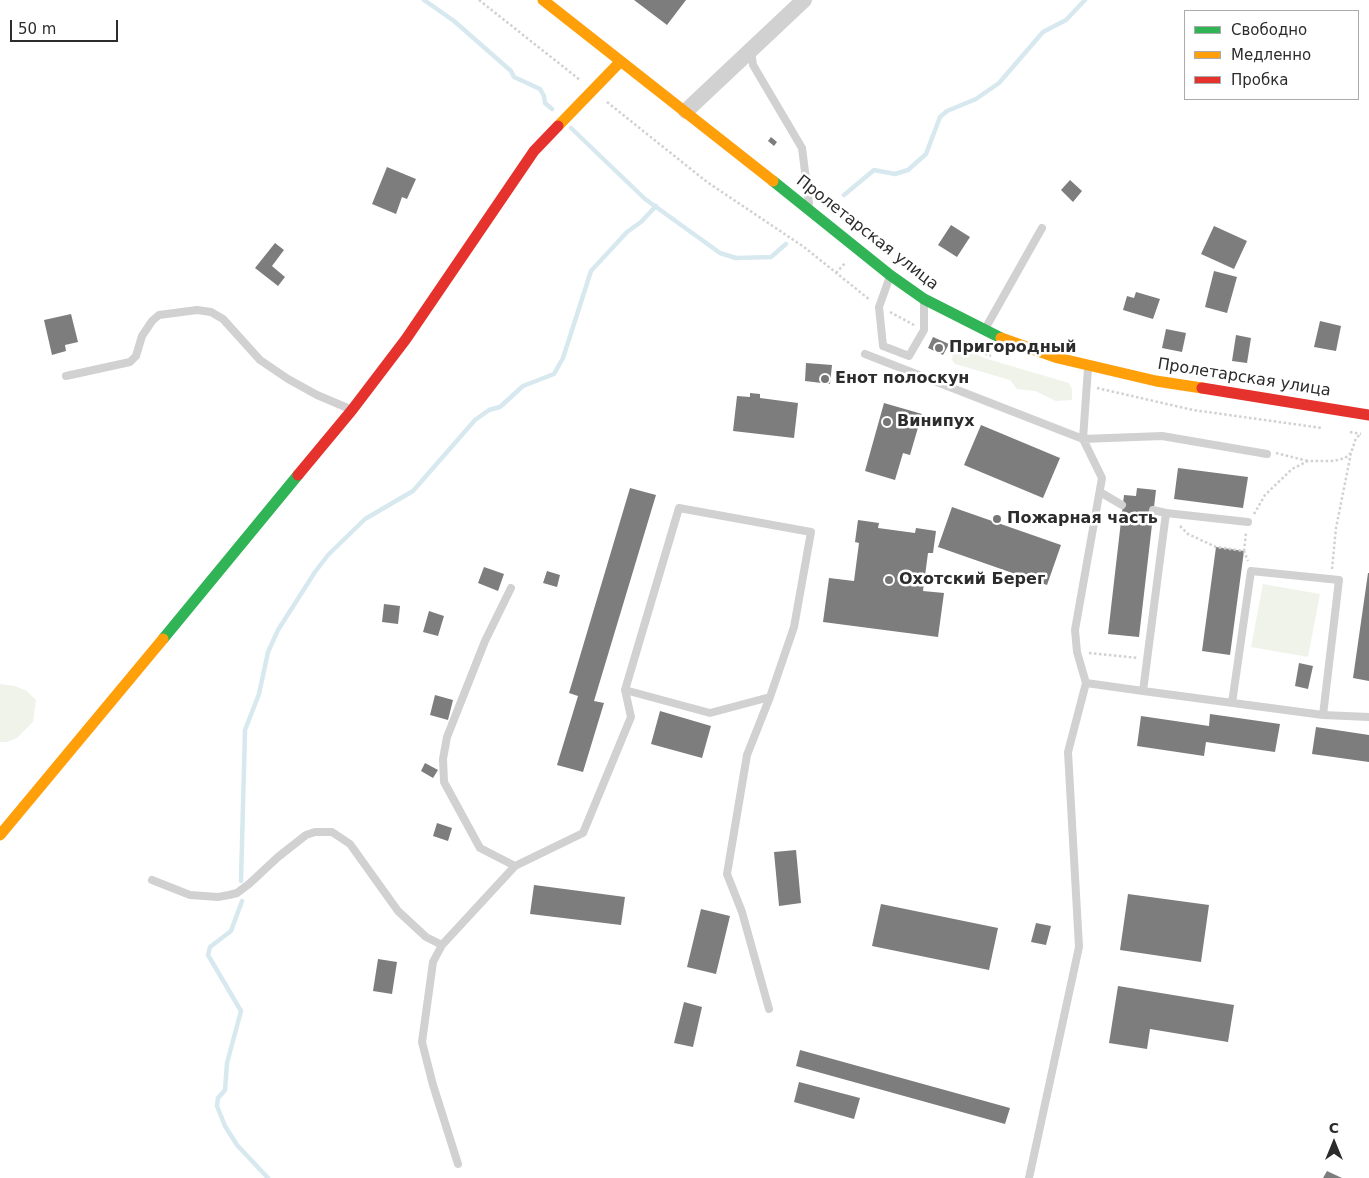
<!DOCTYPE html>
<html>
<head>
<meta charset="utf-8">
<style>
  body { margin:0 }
  #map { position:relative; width:1369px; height:1178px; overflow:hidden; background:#fff; font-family:"DejaVu Sans",sans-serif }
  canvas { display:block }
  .legend { position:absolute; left:1184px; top:10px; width:175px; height:90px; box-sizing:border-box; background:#fff; border:1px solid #ababab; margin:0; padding:6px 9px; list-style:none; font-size:15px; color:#2c2c2c }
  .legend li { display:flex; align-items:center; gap:10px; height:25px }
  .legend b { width:25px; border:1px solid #ababab }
  .north { position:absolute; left:1309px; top:1118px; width:50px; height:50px; -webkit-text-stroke:4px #fff; paint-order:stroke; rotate:0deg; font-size:14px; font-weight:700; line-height:20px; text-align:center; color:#2c2c2c }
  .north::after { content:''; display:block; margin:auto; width:18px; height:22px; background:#2c2c2c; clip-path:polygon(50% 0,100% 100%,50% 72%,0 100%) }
  .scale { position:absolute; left:10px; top:20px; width:108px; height:22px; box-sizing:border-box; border:2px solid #2c2c2c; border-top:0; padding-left:6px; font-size:15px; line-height:18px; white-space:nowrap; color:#2c2c2c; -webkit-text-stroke:4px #fff; paint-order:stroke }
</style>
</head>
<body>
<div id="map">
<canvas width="1369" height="1178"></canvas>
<ul class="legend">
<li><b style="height:6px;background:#30b455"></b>Свободно</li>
<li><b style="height:6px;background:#ff9f0a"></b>Медленно</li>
<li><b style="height:6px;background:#e5322d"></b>Пробка</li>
</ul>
<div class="north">С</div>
<div class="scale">50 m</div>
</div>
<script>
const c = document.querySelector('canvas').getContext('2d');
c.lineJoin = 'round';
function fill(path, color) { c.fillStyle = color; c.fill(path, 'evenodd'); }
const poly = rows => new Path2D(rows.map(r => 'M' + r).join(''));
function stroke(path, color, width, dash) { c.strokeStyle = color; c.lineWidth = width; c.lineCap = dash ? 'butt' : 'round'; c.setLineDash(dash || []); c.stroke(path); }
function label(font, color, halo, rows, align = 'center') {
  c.font = font + ' "DejaVu Sans",sans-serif'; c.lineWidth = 5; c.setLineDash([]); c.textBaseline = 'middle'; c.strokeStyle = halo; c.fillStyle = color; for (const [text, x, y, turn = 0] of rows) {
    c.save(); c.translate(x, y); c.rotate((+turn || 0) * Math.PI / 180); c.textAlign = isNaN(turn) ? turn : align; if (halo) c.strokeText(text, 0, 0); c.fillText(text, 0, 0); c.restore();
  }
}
fill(poly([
  [959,344,984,358,1069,383,1072,389,1072,400,1056,401,1035,391,1017,389,1010,380,955,364,952,360,954,345],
  [1263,584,1320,594,1308,657,1251,647],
  [0,684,15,686,27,691,36,700,33,722,17,738,7,742,0,742]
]), '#f0f3ea');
stroke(poly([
  [424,0,454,21,511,71,514,77,540,89,544,96,545,103,552,109],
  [571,128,645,199,720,253,736,258,771,257,786,244],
  [844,195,874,170,895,174,908,170,926,154,940,117,947,111,976,99,999,83,1043,32,1066,20,1085,0],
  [241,881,245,730,259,694,268,652,278,630,315,572,328,555,365,519,413,491,475,420,489,410,500,407,523,386,554,374,563,358,591,271,627,232,641,222,656,206],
  [242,901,231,931,210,947,208,955,241,1011,227,1063,225,1090,218,1098,217,1106,225,1126,237,1145,268,1178]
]), '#d7e9ef', 4.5);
fill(poly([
  [634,0,686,0,667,25],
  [771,137,777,142,774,146,768,141],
  [387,167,416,179,407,199,402,197,396,214,372,204],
  [1070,180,1082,191,1073,202,1061,190],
  [951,225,970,237,957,257,938,245],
  [1214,226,1247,241,1234,269,1201,254],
  [275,243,284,250,272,266,285,277,278,286,255,268],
  [1214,271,1237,277,1227,313,1205,307],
  [1136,292,1160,299,1153,319,1123,310,1127,296,1134,298],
  [71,314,78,342,65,345,66,351,52,355,44,320],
  [1320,321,1341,326,1336,351,1314,347],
  [1166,329,1186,333,1182,352,1162,348],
  [1236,335,1251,338,1247,363,1232,361],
  [933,337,949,344,943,355,928,348],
  [806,363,832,365,830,384,805,381],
  [750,393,760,394,760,398,798,403,794,438,733,431,737,396,750,397],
  [884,403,922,414,910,455,903,453,895,480,865,471],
  [981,425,1060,458,1043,498,964,465],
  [1178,468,1248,477,1243,508,1174,499],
  [630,488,656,495,594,701,604,703,583,772,557,765,578,696,569,693],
  [1137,488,1156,490,1139,637,1108,634,1124,495,1136,496],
  [952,507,1061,545,1047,585,938,547],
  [858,520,879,523,878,528,915,533,916,528,936,531,933,553,928,553,923,591,944,593,938,637,823,622,829,578,854,581,859,543,855,542],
  [1216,547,1244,551,1230,655,1202,651],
  [484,567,504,574,498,591,478,583],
  [547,571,560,575,557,587,543,583],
  [1368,573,1369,573,1369,681,1353,678],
  [384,604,400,606,398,624,382,622],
  [429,611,444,616,438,636,423,632],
  [1299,663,1313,666,1308,689,1295,686],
  [435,695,453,700,448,720,430,715],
  [660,711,711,726,702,758,651,744],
  [1210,714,1280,724,1275,752,1206,742,1204,756,1137,746,1141,716,1209,726],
  [1316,727,1369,735,1369,762,1312,754],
  [425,763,438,770,433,778,421,771],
  [437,823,452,828,448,841,433,836],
  [796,850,801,903,779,906,774,852],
  [534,885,625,897,621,925,530,914],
  [1128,894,1209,905,1201,962,1120,950],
  [881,904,998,928,989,970,872,946],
  [701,909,730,916,716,974,687,967],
  [1036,923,1051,926,1046,945,1031,942],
  [378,959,397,962,392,994,373,991],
  [1118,986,1234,1005,1228,1042,1150,1029,1147,1049,1109,1043],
  [684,1002,702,1007,693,1047,674,1043],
  [800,1050,1010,1108,1005,1124,796,1066],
  [799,1082,860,1098,854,1119,794,1102],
  [1327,1171,1342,1178,1323,1178]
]), '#7d7d7d');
stroke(poly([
  [479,0,580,80],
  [607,102,707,182,804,247,870,300],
  [836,273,846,262],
  [890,312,914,325],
  [971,348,991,356],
  [1097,388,1193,410,1322,428],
  [1350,432,1361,434],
  [1276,453,1308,461],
  [1254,514,1265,495,1292,469,1308,461,1334,461,1345,458,1351,453],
  [1180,526,1188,534,1216,547,1244,551,1248,561],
  [1244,551,1246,533],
  [1332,569,1336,528,1351,453,1356,438,1360,435],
  [1089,653,1138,658]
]), '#d1d1d1', 2.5, [2.5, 2.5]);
stroke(poly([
  [751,51,753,65,802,148,809,203],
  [889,279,879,307,883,346,909,356,924,330,924,301],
  [985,329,1042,228],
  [865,354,1083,439,1162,436,1267,454],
  [66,376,130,362,136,356,142,336,152,321,159,315,197,310,211,312,223,319,260,360,288,379,317,395,350,409],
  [1100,492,1122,505],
  [1166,513,1248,522],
  [511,588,485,641,447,737,443,759,444,782,480,848,515,866],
  [1086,683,1143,691,1166,513,1153,510],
  [1143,691,1323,715,1369,717],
  [1232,703,1251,571,1339,580,1323,715],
  [152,880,190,895,218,897,229,895,237,893,249,884,278,857,306,835,315,832,332,832,350,844,398,911,426,937,442,945,515,866,583,833,631,717,625,690,679,508,811,532,794,627,770,697,710,713,625,690],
  [442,945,433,962,422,1042,433,1085,458,1164],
  [769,1009,742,912,727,874,747,755,770,697],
  [1029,1178,1079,947,1068,752,1086,683,1077,652,1075,630,1102,478,1083,439,1088,368]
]), '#d1d1d1', 8);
stroke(poly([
  [686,111,804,0]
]), '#d1d1d1', 16);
stroke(poly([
  [773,181,890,275,924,299,1001,338],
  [163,639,298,475]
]), '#30b455', 11);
stroke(poly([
  [543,0,773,181],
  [558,126,620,62],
  [1001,338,1058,358,1156,381,1202,388],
  [0,835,163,639]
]), '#ff9f0a', 11);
stroke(poly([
  [1202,388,1369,415],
  [298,475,352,410,406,339,534,151,558,126]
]), '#e5322d', 11);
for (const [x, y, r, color] of [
  [939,348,5,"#767676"],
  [825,379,5,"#767676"],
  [887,422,5,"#767676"],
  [997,519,5,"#767676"],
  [889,580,5,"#767676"]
]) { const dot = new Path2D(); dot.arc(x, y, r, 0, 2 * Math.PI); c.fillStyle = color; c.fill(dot); stroke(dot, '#fff', 2); }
label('16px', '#2c2c2c', '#fff', [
  ["Пролетарская улица",867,233,38],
  ["Пролетарская улица",1244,378,9]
]);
label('bold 16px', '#2c2c2c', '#fff', [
  ["Пригородный",949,348],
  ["Енот полоскун",835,379],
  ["Винипух",897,422],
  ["Пожарная часть",1007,519],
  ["Охотский Берег",899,580]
], 'left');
</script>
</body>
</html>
